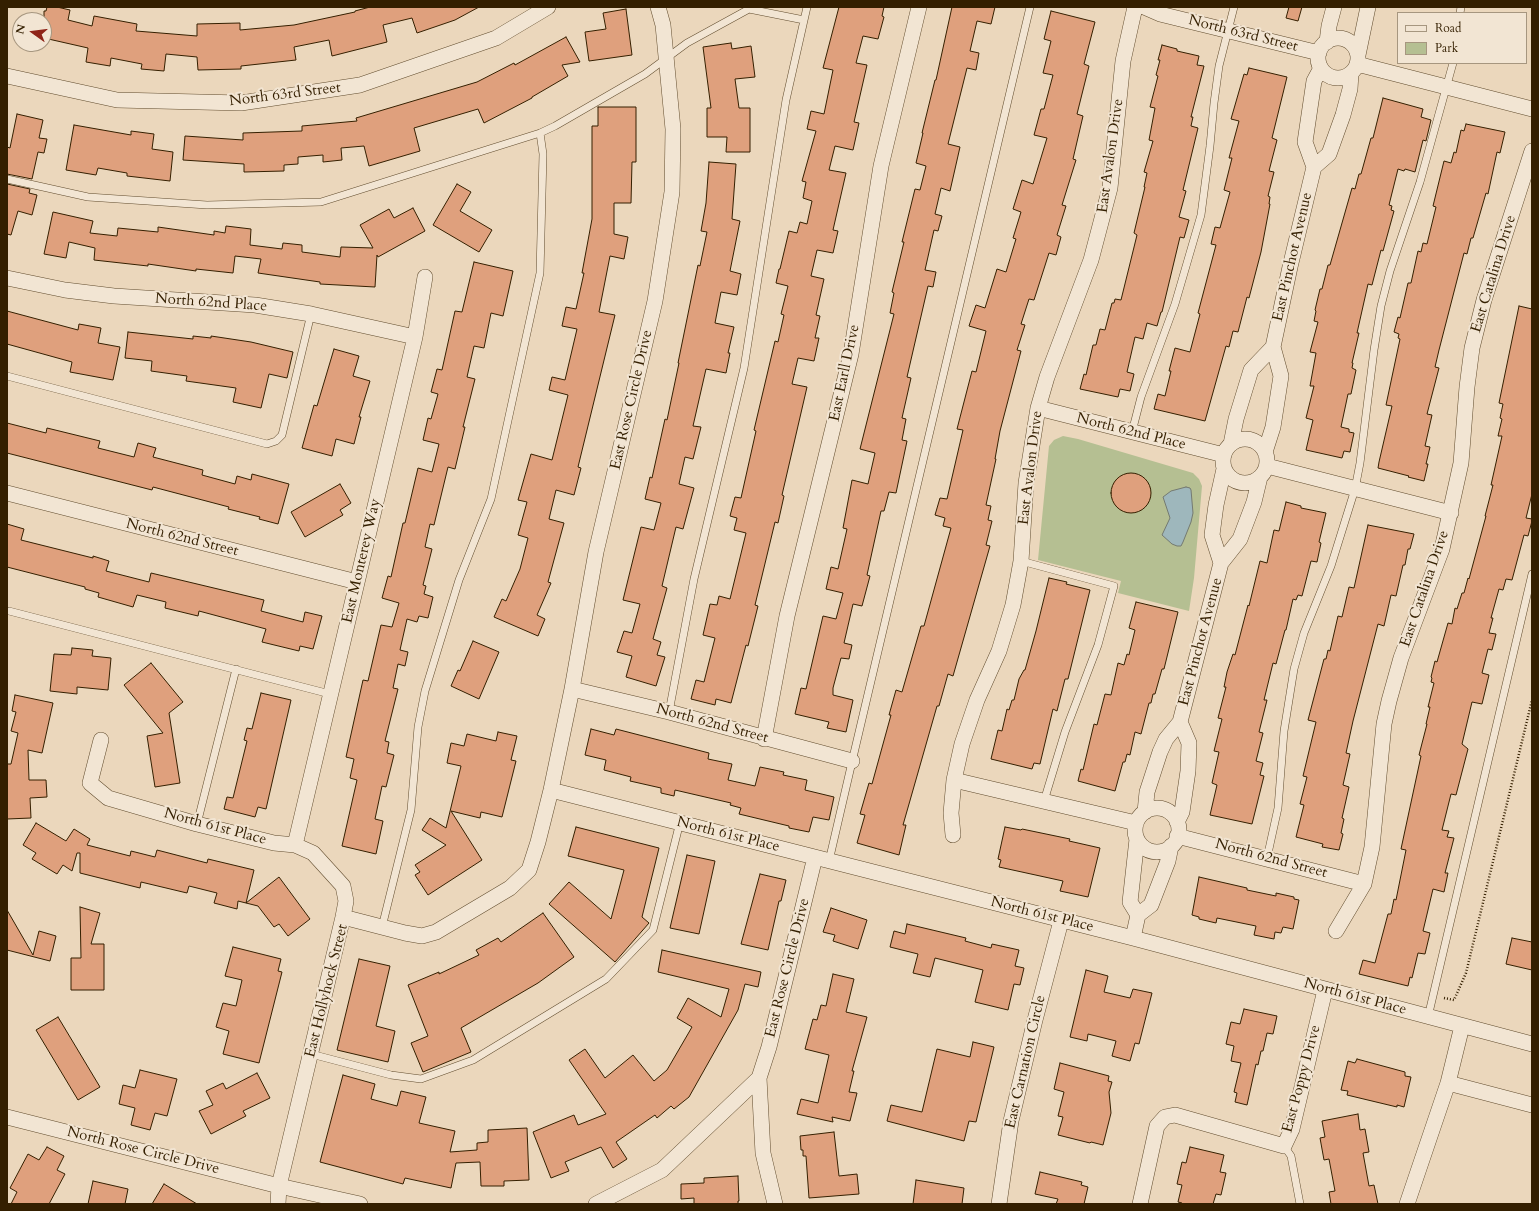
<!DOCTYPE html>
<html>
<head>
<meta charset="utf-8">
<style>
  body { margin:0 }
  #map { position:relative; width:1539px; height:1211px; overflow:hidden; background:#ebd7bc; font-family:Cardo,serif }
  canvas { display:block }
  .frame { position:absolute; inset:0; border:8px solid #341f00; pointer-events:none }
  .legend { position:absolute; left:1397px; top:12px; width:130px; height:52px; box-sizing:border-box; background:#f2e5d3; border:1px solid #a6967f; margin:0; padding:5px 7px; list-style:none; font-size:12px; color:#341f00 }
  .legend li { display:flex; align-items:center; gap:8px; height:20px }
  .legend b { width:20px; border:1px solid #a6967f }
  .north { position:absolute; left:12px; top:12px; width:40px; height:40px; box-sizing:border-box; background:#f2e5d3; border:1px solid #a6967f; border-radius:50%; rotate:284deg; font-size:11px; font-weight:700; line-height:16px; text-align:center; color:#341f00 }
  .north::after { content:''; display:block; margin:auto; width:14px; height:18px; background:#8f2418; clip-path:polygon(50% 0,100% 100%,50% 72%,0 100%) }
</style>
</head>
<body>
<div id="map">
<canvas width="1539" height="1211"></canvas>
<div class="frame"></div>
<ul class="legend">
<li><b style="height:5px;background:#f2e5d3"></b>Road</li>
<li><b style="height:11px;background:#b5bf92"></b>Park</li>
</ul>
<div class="north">N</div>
</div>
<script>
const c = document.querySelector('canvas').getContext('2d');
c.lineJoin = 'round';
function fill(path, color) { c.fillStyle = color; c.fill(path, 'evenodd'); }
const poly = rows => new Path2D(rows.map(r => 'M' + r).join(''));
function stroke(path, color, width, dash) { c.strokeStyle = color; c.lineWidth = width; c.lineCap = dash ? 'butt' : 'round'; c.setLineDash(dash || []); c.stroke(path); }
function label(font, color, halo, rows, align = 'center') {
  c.font = font + ' Cardo,serif'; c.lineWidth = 4; c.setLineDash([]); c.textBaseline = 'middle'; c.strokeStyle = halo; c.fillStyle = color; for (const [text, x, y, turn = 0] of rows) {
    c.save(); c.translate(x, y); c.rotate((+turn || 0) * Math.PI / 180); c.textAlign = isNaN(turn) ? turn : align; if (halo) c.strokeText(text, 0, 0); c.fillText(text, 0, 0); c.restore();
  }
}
fill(poly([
  [1063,436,1078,439,1193,473,1199,479,1202,486,1194,578,1189,611,1118,593,1121,581,1038,560,1049,446,1054,440]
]), '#b5bf92');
const water = poly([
  [1186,487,1190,488,1191,490,1193,513,1191,522,1183,542,1181,546,1177,546,1172,544,1162,535,1170,518,1163,497,1171,491,1186,487]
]);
fill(water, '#9eb7bc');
stroke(water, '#747a71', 1);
const building = poly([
  [47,7,57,7,70,10,68,20,92,26,94,16,137,24,136,31,197,36,197,24,240,23,240,30,294,25,355,12,355,11,370,7,479,7,455,20,417,33,412,18,383,25,387,42,332,56,329,40,294,47,296,60,241,66,241,69,198,70,197,57,166,54,164,71,141,69,142,64,111,58,110,66,86,62,88,48,44,38,44,11,46,11,47,7],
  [839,7,884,7,882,16,884,17,878,39,863,36,856,63,867,65,854,122,859,123,853,150,835,146,829,170,846,173,833,230,838,231,833,253,817,250,811,276,824,279,816,315,820,316,815,338,819,338,814,361,798,358,792,384,807,387,782,495,784,496,778,523,775,522,755,605,758,606,748,646,746,645,731,703,716,699,715,705,691,699,696,680,704,682,715,638,703,635,710,604,717,605,719,596,730,599,746,533,734,530,737,518,730,516,735,497,741,498,756,431,754,430,775,341,778,342,784,315,781,314,788,286,776,283,779,269,780,269,789,231,797,233,800,222,807,224,812,201,803,198,806,182,802,181,816,131,807,129,811,111,824,114,833,70,823,68,839,7],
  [952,7,995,7,991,24,977,21,970,51,979,53,976,70,967,68,948,144,960,147,950,191,941,188,935,214,942,216,938,231,934,230,925,270,936,272,933,287,928,286,907,377,911,378,902,418,906,419,902,440,907,441,896,493,889,492,884,511,881,511,867,575,870,576,862,606,853,604,844,643,852,645,849,659,841,658,833,688,833,695,853,700,846,732,827,728,829,722,795,714,801,688,806,689,823,616,836,619,843,593,826,589,831,567,838,569,847,529,843,528,852,480,868,484,875,453,860,449,894,314,890,313,894,293,892,292,904,242,902,242,915,189,920,190,926,166,916,163,923,133,922,133,935,80,936,80,952,7],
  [1289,7,1302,7,1298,21,1286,18,1289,7],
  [626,9,632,55,589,61,585,32,606,29,603,13,626,9],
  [1051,11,1095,22,1084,64,1089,66,1077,114,1083,116,1073,159,1076,160,1062,205,1066,206,1057,235,1061,237,1056,255,1049,253,1034,300,1029,299,1021,324,1025,325,1017,350,1021,351,1000,431,995,459,996,459,986,505,991,506,988,520,992,521,986,545,990,546,953,676,948,674,939,706,937,706,903,825,906,825,899,855,857,843,865,815,860,814,869,783,872,784,891,715,889,715,896,690,902,692,921,626,924,626,951,528,943,526,945,518,935,515,940,498,947,499,963,430,957,429,972,371,976,372,986,331,969,326,976,305,985,308,997,269,1006,272,1016,239,1013,238,1021,212,1013,209,1022,180,1033,184,1047,138,1034,135,1041,109,1044,109,1053,75,1043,73,1051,41,1044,39,1051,11],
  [566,37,580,62,562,65,568,76,532,97,532,98,484,123,478,109,414,128,420,151,369,166,364,146,341,148,342,160,323,162,323,155,298,157,298,164,284,165,284,171,244,172,244,164,183,160,185,136,243,140,243,133,302,131,302,126,357,121,356,118,477,82,514,63,515,65,566,37],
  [731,43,732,49,751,46,755,77,735,79,739,108,750,108,750,152,726,152,727,137,707,137,707,108,711,108,703,47,731,43],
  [1162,45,1177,49,1177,51,1199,56,1197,65,1204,66,1191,117,1193,117,1191,126,1198,128,1183,190,1186,191,1179,217,1189,220,1184,238,1180,237,1162,312,1161,312,1157,326,1147,323,1143,339,1135,337,1127,372,1134,374,1130,391,1120,389,1118,397,1080,389,1084,374,1086,375,1093,345,1096,345,1100,329,1105,330,1112,303,1114,303,1115,299,1121,300,1137,235,1134,233,1145,187,1144,187,1147,173,1144,172,1153,141,1149,140,1155,108,1150,107,1158,76,1156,75,1160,60,1158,60,1162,45],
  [1249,68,1287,77,1272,138,1277,140,1269,171,1274,172,1268,196,1270,197,1269,204,1270,204,1261,252,1249,298,1247,297,1238,332,1233,331,1229,347,1226,346,1205,421,1154,409,1158,394,1165,396,1171,371,1169,371,1175,348,1190,352,1200,314,1198,313,1216,245,1211,244,1215,227,1220,228,1230,192,1224,190,1232,158,1229,158,1239,121,1231,119,1244,74,1247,75,1249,68],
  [1383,98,1423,109,1421,117,1431,120,1426,141,1423,140,1415,172,1405,169,1404,171,1398,169,1389,205,1392,206,1391,210,1394,211,1383,251,1381,250,1372,285,1368,284,1357,333,1359,333,1352,363,1353,363,1352,368,1356,370,1351,394,1348,394,1341,427,1349,429,1349,432,1354,433,1350,452,1344,451,1342,458,1306,450,1313,420,1306,418,1314,386,1310,386,1316,353,1310,352,1318,322,1314,321,1316,311,1315,310,1320,289,1322,289,1328,265,1330,265,1352,188,1355,189,1359,174,1361,174,1371,138,1373,138,1383,98],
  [598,107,636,107,636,162,632,162,631,203,614,203,614,234,628,237,624,259,610,256,599,312,615,315,578,467,581,468,574,495,556,490,549,519,564,523,548,582,551,583,537,615,545,619,538,636,494,617,502,599,506,601,520,569,528,538,518,535,527,502,518,500,531,454,552,460,568,395,549,390,552,377,565,380,577,329,562,326,566,307,576,309,584,273,582,273,592,219,592,126,598,126,598,107],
  [17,114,43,120,39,138,47,139,44,153,38,152,32,179,7,174,7,147,10,148,17,114],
  [1466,124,1505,132,1500,153,1497,152,1488,194,1486,193,1473,238,1471,238,1467,254,1464,253,1439,350,1435,367,1439,368,1427,414,1432,415,1425,446,1430,447,1426,464,1428,464,1424,481,1408,477,1409,476,1378,468,1379,462,1392,406,1386,405,1400,339,1398,338,1399,334,1394,332,1398,317,1400,318,1408,283,1411,283,1418,251,1421,252,1423,243,1427,244,1436,207,1433,206,1444,161,1451,163,1454,152,1456,153,1461,130,1464,131,1466,124],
  [74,125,131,135,131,131,154,134,152,149,173,152,170,181,127,176,127,173,98,168,96,175,66,170,74,125],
  [709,162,736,164,732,219,740,221,730,271,741,274,737,295,721,292,715,323,734,327,728,353,730,353,726,373,706,369,693,426,701,427,693,459,685,457,679,484,694,488,683,529,676,527,662,586,667,588,653,639,661,642,657,655,665,657,656,686,626,677,632,656,617,652,624,631,632,633,640,604,623,600,641,527,654,530,661,503,645,499,650,477,652,478,665,419,667,420,679,363,678,363,698,265,700,266,707,232,701,231,706,203,709,162],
  [7,184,30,189,29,193,37,195,32,215,18,211,11,235,7,234,7,184],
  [457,184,471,192,460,211,492,230,479,252,433,225,457,184],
  [413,208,425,231,378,257,377,255,375,287,320,284,320,282,258,273,261,259,235,256,233,273,196,269,196,271,148,264,148,266,94,260,95,248,69,242,66,258,44,254,53,212,93,221,90,233,117,236,118,228,158,232,158,227,214,235,214,231,225,233,226,226,251,229,250,245,282,249,283,243,302,245,302,252,340,257,341,247,373,248,360,225,389,209,394,218,413,208],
  [474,262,513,271,503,316,491,313,484,348,474,346,467,377,475,379,463,427,465,427,455,469,448,467,434,525,430,524,425,547,432,549,423,585,426,586,424,594,433,597,428,618,419,616,417,622,407,619,400,650,408,652,405,666,398,664,393,688,398,689,385,741,389,742,387,753,394,755,386,787,382,786,375,819,383,821,376,854,342,846,357,780,350,778,354,759,346,757,363,680,368,681,381,625,392,627,399,603,382,598,388,576,391,577,403,523,405,523,418,468,432,472,439,444,423,440,428,418,431,419,438,394,431,392,437,369,442,370,455,311,462,312,474,262],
  [1519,306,1532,309,1532,494,1526,518,1532,519,1532,521,1528,536,1524,535,1512,580,1506,579,1503,590,1499,589,1491,618,1493,618,1489,633,1496,634,1492,650,1488,649,1482,673,1489,675,1482,704,1472,702,1462,744,1468,749,1456,795,1451,794,1442,830,1449,831,1447,837,1454,838,1445,873,1448,873,1444,892,1433,889,1423,931,1430,933,1425,954,1418,953,1412,978,1410,977,1408,986,1359,974,1363,960,1375,963,1388,914,1391,914,1394,899,1396,900,1406,850,1401,849,1421,756,1419,755,1427,724,1426,724,1430,707,1428,707,1434,683,1431,682,1432,678,1431,677,1435,661,1437,662,1448,623,1452,624,1455,608,1457,609,1462,593,1464,593,1468,578,1469,579,1486,516,1485,516,1493,485,1491,485,1502,436,1498,436,1502,419,1500,418,1503,404,1499,403,1519,306],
  [7,311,78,330,79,324,101,328,98,343,120,347,113,380,70,372,72,362,7,344,7,311],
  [128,332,193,339,193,336,211,338,211,336,251,342,293,352,287,378,269,374,261,408,233,402,236,388,186,381,187,376,151,371,152,361,125,358,128,332],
  [334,349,359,356,353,376,370,381,359,417,361,417,354,444,336,439,332,456,302,448,314,405,317,406,334,349],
  [7,423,46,433,47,428,100,441,98,448,134,457,138,443,156,448,153,457,203,470,202,475,235,484,237,476,251,480,252,474,289,484,278,524,259,519,260,517,228,509,229,507,153,487,152,490,7,453,7,423],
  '1111 493a20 20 0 1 1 40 0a20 20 0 1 1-40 0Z',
  [340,484,351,503,340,510,343,515,305,537,291,512,340,484],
  [1286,502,1301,506,1301,508,1326,513,1319,542,1321,543,1317,562,1311,561,1302,596,1298,595,1296,600,1293,599,1286,630,1285,630,1276,664,1273,663,1264,700,1267,700,1259,732,1263,733,1256,761,1263,763,1260,775,1264,776,1252,824,1210,815,1217,785,1212,783,1219,752,1214,751,1222,719,1218,718,1226,687,1224,687,1227,672,1233,654,1235,655,1248,605,1249,606,1260,561,1267,563,1274,530,1279,531,1286,502],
  [7,524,24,529,21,540,93,558,93,556,109,561,106,571,149,582,151,573,264,600,261,611,303,622,305,612,322,616,313,649,300,646,299,651,262,642,266,629,199,611,198,616,165,608,166,602,137,595,133,607,98,597,99,593,85,589,85,587,7,567,7,524],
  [1368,525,1414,534,1410,549,1408,549,1405,565,1403,565,1396,596,1391,595,1384,626,1378,624,1353,721,1346,753,1350,754,1343,785,1349,787,1342,818,1344,819,1341,833,1343,834,1339,850,1322,847,1323,844,1296,837,1304,805,1300,804,1307,777,1303,776,1316,722,1308,720,1324,659,1326,659,1328,650,1330,651,1338,616,1342,617,1349,587,1354,588,1368,525],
  [1049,578,1067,582,1066,584,1090,590,1068,679,1065,679,1057,711,1053,709,1040,764,1034,763,1032,769,991,759,998,730,1002,731,1007,709,1009,710,1012,700,1014,700,1019,679,1024,670,1025,670,1036,631,1049,578],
  [1136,602,1178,612,1164,669,1162,669,1155,694,1153,694,1151,703,1149,703,1141,734,1135,732,1130,755,1127,754,1125,762,1123,762,1115,791,1078,781,1081,769,1083,770,1094,724,1097,725,1105,694,1111,695,1118,663,1124,665,1127,654,1129,655,1135,630,1129,628,1136,602],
  [473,641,499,652,479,699,451,686,458,670,460,671,473,641],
  [72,648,93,650,92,656,111,658,108,690,77,687,77,694,50,691,54,654,71,655,72,648],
  [151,663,183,702,169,713,180,783,155,787,147,736,163,733,124,685,151,663],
  [261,693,291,700,266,809,258,807,255,817,224,809,227,797,233,798,247,741,244,740,247,728,252,729,261,693],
  [15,695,53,703,42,753,28,750,29,780,46,780,47,797,30,798,31,818,7,819,7,764,11,764,18,733,11,731,16,712,12,711,15,695],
  [591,729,614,735,616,729,709,753,708,759,732,764,728,780,755,786,760,767,784,772,783,775,807,780,805,790,834,797,829,820,813,817,809,832,789,828,789,826,739,814,741,808,730,805,731,803,675,790,674,796,661,793,661,788,630,781,631,777,604,770,606,760,585,755,591,729],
  [498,732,517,736,511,760,516,761,502,817,481,812,480,818,451,811,482,860,428,895,415,875,420,872,415,865,446,845,422,830,430,818,446,828,461,766,447,763,451,743,464,746,467,734,496,741,498,732],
  [36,823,66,841,74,829,90,839,87,845,130,856,131,851,155,857,157,850,207,863,208,859,254,870,246,903,279,877,310,919,288,936,279,924,274,927,258,906,238,901,237,909,214,903,217,893,189,886,187,893,141,882,140,888,80,873,80,853,77,853,72,871,63,865,57,874,32,859,36,853,23,845,36,823],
  [576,827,659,848,642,917,649,923,615,962,549,904,569,882,611,919,624,870,568,856,576,827],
  [1005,827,1021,830,1022,829,1070,839,1069,841,1100,848,1088,897,1060,891,1063,881,999,867,1001,860,998,859,1005,827],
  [687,855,715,861,699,934,670,928,687,855],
  [760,874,786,880,781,901,779,901,768,950,741,944,760,874],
  [1199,877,1247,888,1247,890,1276,896,1276,893,1294,897,1294,899,1299,900,1293,929,1283,927,1281,933,1275,932,1274,939,1254,935,1256,926,1217,918,1216,923,1199,919,1199,917,1192,915,1199,877],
  [80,907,100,913,91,944,104,944,104,990,71,990,71,958,81,958,80,907],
  [831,908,867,920,858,949,833,941,835,935,823,932,831,908],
  [7,910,33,955,39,931,56,936,50,961,7,950,7,910],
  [543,913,574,957,538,983,461,1028,471,1052,423,1072,411,1043,428,1036,408,985,439,972,439,974,479,955,476,950,498,938,501,942,543,913],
  [907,924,966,938,965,941,991,948,992,944,1019,950,1015,966,1024,968,1020,985,1014,984,1008,1010,975,1002,983,970,935,958,930,977,913,973,918,954,890,947,894,931,905,934,907,924],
  [1512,938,1532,942,1532,970,1506,964,1512,938],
  [233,947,281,959,278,971,282,972,259,1063,223,1054,229,1031,216,1027,223,1003,236,1006,242,980,225,976,233,947],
  [662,950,761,972,758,987,745,984,738,1010,689,1097,674,1109,671,1106,657,1118,655,1115,616,1142,627,1159,613,1168,601,1147,565,1162,569,1171,551,1178,533,1132,574,1115,578,1125,606,1114,569,1060,585,1049,605,1078,633,1055,654,1081,667,1070,692,1027,677,1018,688,998,721,1017,729,989,658,972,662,950],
  [359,959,390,966,376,1026,395,1031,388,1062,337,1050,359,959],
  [1086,970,1108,976,1104,992,1130,998,1133,989,1152,993,1139,1044,1135,1043,1130,1061,1112,1056,1116,1041,1088,1034,1087,1041,1070,1037,1086,970],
  [833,974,854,979,846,1012,867,1017,852,1071,854,1071,849,1092,857,1093,850,1121,832,1117,833,1122,797,1114,801,1099,818,1103,829,1055,805,1049,813,1019,817,1020,821,1005,826,1006,833,974],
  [1244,1009,1277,1016,1273,1034,1267,1033,1263,1051,1261,1051,1258,1065,1256,1064,1247,1105,1235,1102,1237,1093,1234,1092,1241,1063,1231,1061,1234,1046,1226,1044,1231,1022,1240,1024,1244,1009],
  [58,1017,100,1087,78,1100,36,1030,58,1017],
  [973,1042,994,1047,976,1122,969,1121,964,1141,887,1121,891,1105,922,1112,937,1049,970,1057,973,1042],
  [1357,1059,1405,1072,1405,1076,1411,1077,1404,1107,1397,1105,1397,1107,1347,1095,1348,1091,1341,1090,1348,1061,1355,1063,1357,1059],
  [1060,1063,1109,1076,1108,1081,1112,1082,1109,1092,1111,1113,1103,1145,1091,1142,1090,1143,1058,1135,1063,1117,1058,1116,1064,1092,1054,1089,1060,1063],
  [140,1070,177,1079,167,1116,155,1113,150,1130,131,1125,135,1108,119,1104,123,1085,135,1088,140,1070],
  [257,1073,270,1098,243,1111,246,1116,211,1134,199,1111,213,1105,206,1091,223,1083,226,1089,257,1073],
  [343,1075,375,1084,371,1099,397,1106,401,1091,426,1097,419,1123,455,1131,450,1152,477,1150,477,1143,488,1142,488,1130,527,1128,529,1180,504,1181,504,1186,481,1186,480,1162,456,1163,451,1188,405,1178,403,1184,320,1162,343,1075],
  [1358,1114,1360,1130,1365,1129,1369,1152,1363,1153,1369,1186,1374,1185,1378,1204,1331,1204,1329,1192,1335,1191,1329,1159,1324,1160,1320,1138,1325,1137,1322,1121,1358,1114],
  [834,1132,839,1176,857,1174,859,1194,809,1198,806,1156,803,1156,803,1150,801,1150,800,1136,834,1132],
  [47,1147,64,1156,57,1170,65,1174,49,1204,11,1204,17,1192,10,1188,28,1154,39,1160,47,1147],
  [1190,1147,1224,1155,1220,1172,1226,1173,1221,1195,1216,1194,1213,1204,1182,1204,1182,1203,1178,1202,1182,1185,1177,1184,1182,1162,1186,1163,1190,1147],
  [1040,1172,1082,1182,1081,1185,1088,1187,1084,1204,1056,1204,1058,1199,1035,1194,1040,1172],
  [738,1176,739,1201,738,1201,738,1204,694,1204,694,1198,681,1199,681,1184,704,1183,704,1178,738,1176],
  [916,1180,964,1188,962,1204,913,1204,916,1180],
  [93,1181,128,1189,125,1204,88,1204,93,1181],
  [164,1184,197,1204,152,1204,164,1184]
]);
fill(building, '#dfa07d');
stroke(building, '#341f00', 1);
const service = poly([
  [1460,13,1461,7],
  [7,179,88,197,207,205,321,202,540,133,555,126,645,74,687,43,749,9,804,20],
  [7,376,267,444,276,441,282,435,311,314],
  [1132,432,1141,397,1175,304,1201,215,1210,146,1214,103,1219,66,1234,7],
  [1021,561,1114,586,1098,645,1065,732,1044,801],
  [9,611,330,694],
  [669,712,694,579,744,368,786,100,807,7],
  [197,824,236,669],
  [1267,858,1278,808,1284,731,1294,669,1304,633,1331,566,1355,489,1360,463,1374,350,1381,306,1390,271,1420,182,1453,63],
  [829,861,855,749,1030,7],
  [382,927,411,810,418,727,425,691,459,580,491,499,540,273,543,154,540,133],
  [1428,1017,1532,574],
  [311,1054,391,1075,421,1079,473,1060,606,979,653,930,680,822],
  [1284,1146,1291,1156,1300,1204]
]);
const minor = poly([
  [1144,7,1160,14,1319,53],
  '1318 58a20 20 0 1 1 40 0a20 20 0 1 1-40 0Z',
  [1327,42,1329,26,1334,7],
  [1358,55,1368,7],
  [1357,64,1532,109],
  [7,76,117,100,241,103,360,85,496,38,548,7],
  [1314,167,1305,142,1314,81,1321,68],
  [7,278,65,290,114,296,255,305,311,314,415,337],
  [1038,408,1224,455],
  '1223 461a22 22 0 1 1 44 0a22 22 0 1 1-44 0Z',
  [1231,444,1236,419,1251,370,1273,347],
  [1265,452,1273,427,1281,376,1273,347,1290,267,1314,167,1329,154,1343,115,1350,89,1351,73],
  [1267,466,1451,513],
  [7,493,357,582],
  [1221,563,1212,535,1216,505,1224,469],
  [572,689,669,712,852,761],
  [764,739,787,616,851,354,881,166,919,7],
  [101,740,90,783,108,798,197,824,274,843,295,845,313,853,343,886,346,901,343,917,279,1186,278,1204],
  [954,780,1136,823],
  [551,790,1133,938,1532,1044],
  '1135 830a22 22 0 1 1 44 0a22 22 0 1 1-44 0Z',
  [1145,812,1147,792,1160,752,1166,739,1180,722,1221,563,1240,539,1254,502,1260,477],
  [1177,822,1182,812,1188,771,1189,743,1180,722],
  [953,835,951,813,954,780,962,744,977,700,999,651,1013,605,1021,561,1026,483,1038,408,1047,377,1091,260,1110,188,1123,61,1135,7],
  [1177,836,1364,884],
  [1137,839,1130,902,1138,915],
  [295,845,415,337,425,277],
  [343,917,405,933,422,936,436,932,510,888,529,870,538,842,551,790,572,689,596,552,655,301,672,192,673,129,663,25,658,7],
  [1336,931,1364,884,1372,847,1384,724,1389,701,1401,658,1442,549,1461,463,1467,387,1472,348,1484,300,1532,151],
  [1133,938,1138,915,1151,905,1168,861,1171,846],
  [1448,1083,1462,1026],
  [7,1117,279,1186,360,1204],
  [596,1204,662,1170,759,1078],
  [775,1204,763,1153,759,1078,769,1047,815,857],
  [999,1204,1011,1121,1035,1020,1061,921],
  [1140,1204,1157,1126,1165,1117,1175,1115,1284,1146,1292,1129,1325,990],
  [1407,1204,1448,1083,1532,1105]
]);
stroke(service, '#624d2f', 8);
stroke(minor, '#624d2f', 16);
stroke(poly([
  [1444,998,1454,1000,1466,973,1532,700]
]), '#341f00', 2.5, [1, 2]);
stroke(service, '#f2e5d3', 7);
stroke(minor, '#f2e5d3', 15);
label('15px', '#341f00', '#f2e5d3', [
  ["North 63rd Street",1243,34,14],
  ["North 63rd Street",285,95,-7],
  ["East Avalon Drive",1111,156,-82],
  ["East Pinchot Avenue",1293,257,-77],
  ["East Catalina Drive",1494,274,-73],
  ["North 62nd Place",211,303,4],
  ["East Earll Drive",845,373,-78],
  ["East Rose Circle Drive",632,400,-77],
  ["North 62nd Place",1131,432,14],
  ["East Avalon Drive",1031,468,-83],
  ["North 62nd Street",182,538,14],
  ["East Monterey Way",362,561,-77],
  ["East Catalina Drive",1425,589,-71],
  ["East Pinchot Avenue",1201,642,-75],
  ["North 62nd Street",712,724,15],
  ["North 61st Place",215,827,15],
  ["North 61st Place",728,835,14],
  ["North 62nd Street",1271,859,15],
  ["North 61st Place",1042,915,14],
  ["East Rose Circle Drive",788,968,-76],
  ["East Hollyhock Street",327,991,-76],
  ["North 61st Place",1355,997,15],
  ["East Carnation Circle",1026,1062,-77],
  ["East Poppy Drive",1302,1079,-75],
  ["North Rose Circle Drive",143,1151,14]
]);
</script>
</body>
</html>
